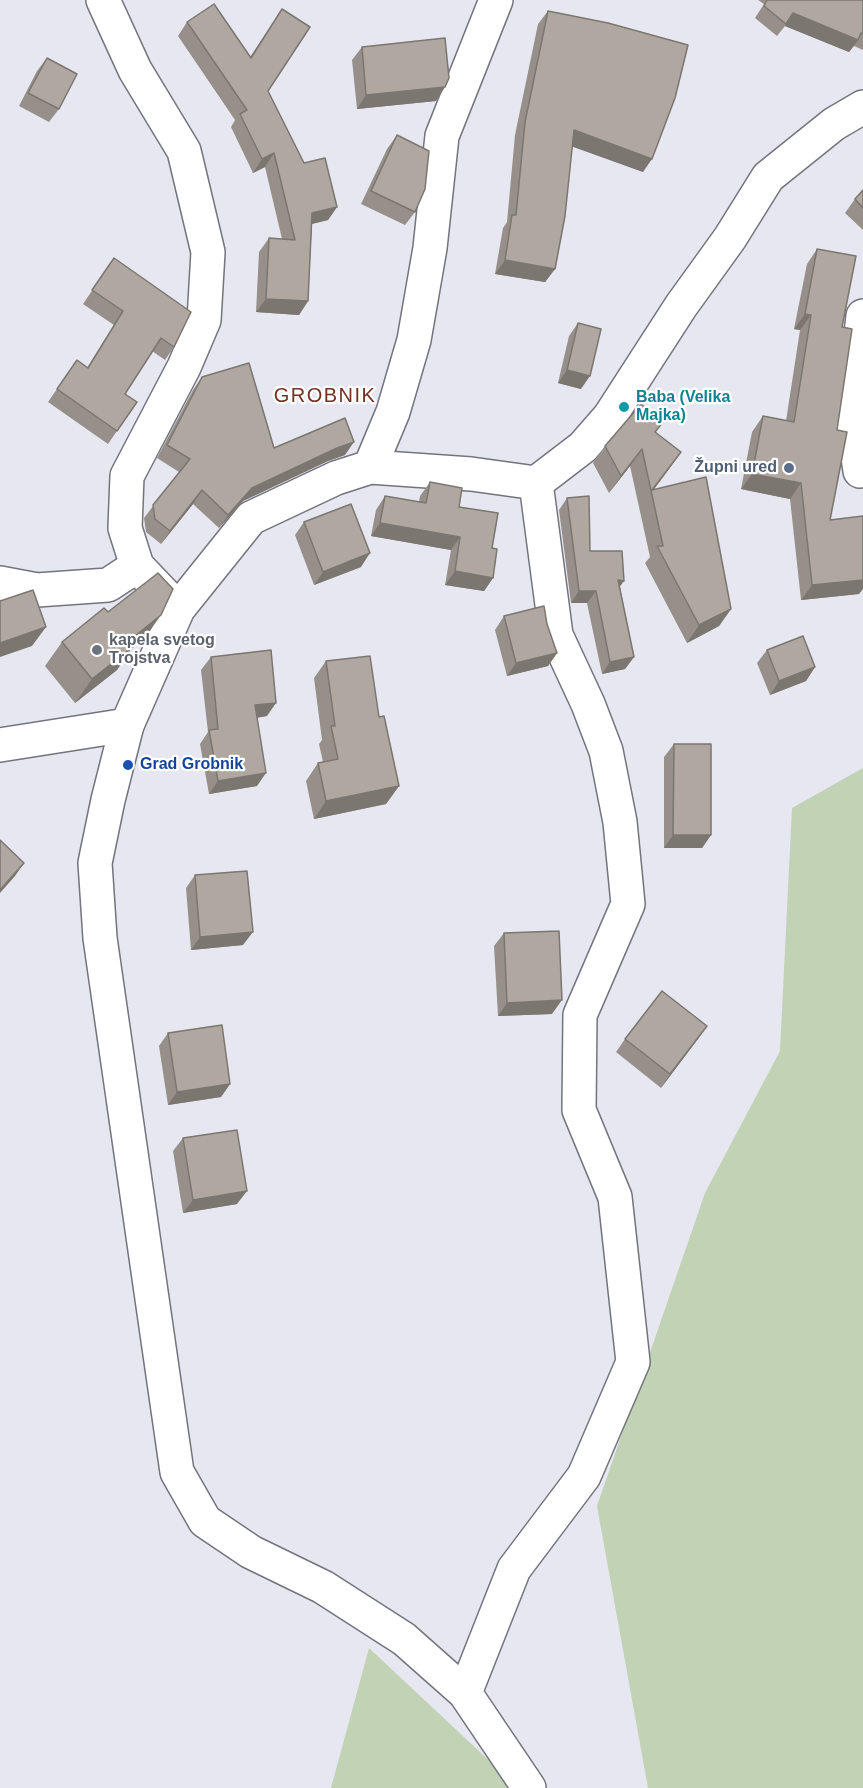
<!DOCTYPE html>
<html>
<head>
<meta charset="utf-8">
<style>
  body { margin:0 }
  canvas { display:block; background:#e6e7f1 }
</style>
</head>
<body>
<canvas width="863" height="1788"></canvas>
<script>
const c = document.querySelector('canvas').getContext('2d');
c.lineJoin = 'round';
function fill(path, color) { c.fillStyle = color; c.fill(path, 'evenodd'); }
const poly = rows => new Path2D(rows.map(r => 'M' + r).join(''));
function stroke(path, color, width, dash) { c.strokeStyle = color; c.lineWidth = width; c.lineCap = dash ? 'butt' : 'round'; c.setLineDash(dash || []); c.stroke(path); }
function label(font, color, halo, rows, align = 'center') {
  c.font = font + ' Helvetica,sans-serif'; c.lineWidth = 4.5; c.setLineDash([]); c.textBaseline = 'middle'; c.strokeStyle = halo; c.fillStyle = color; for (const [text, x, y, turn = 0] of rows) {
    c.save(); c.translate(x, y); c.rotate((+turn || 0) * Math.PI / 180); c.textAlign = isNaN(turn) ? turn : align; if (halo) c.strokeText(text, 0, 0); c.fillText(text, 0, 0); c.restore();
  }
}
fill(poly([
  [863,768,863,1788,648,1788,597,1506,705,1193,780,1051,792,808],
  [369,1648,513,1783,515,1788,331,1788]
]), '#c1d2b5');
const street = poly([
  [370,467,471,474,536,483,583,447,610,416,681,306,730,238,768,177,834,124,863,107],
  [860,471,852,413,863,316],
  [0,583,37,590,108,585,137,566],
  [178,609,251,518,336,478,370,467,393,412,414,340,430,248,442,136,496,0],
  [0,745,127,725,178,609,137,566,125,528,127,476,184,367,204,320,208,252,184,151,135,70,103,0],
  [465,1693,514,1569,584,1476,633,1362,615,1197,579,1110,580,1015,628,904,620,822,606,751,588,704,556,635,536,483]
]);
const secondary = poly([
  [127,725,108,800,95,863,100,938,177,1472,205,1521,251,1552,323,1587,404,1639,465,1693,529,1788]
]);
stroke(street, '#73747d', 36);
stroke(secondary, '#73747d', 36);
stroke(street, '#fff', 33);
stroke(secondary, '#fff', 33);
fill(poly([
  [758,0,863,0,863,50,854,46,849,52,785,26,777,36,755,18,764,4],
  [282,9,268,91,304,163,337,207,328,220,312,224,308,301,299,315,256,312,259,252,269,238,282,239,265,167,253,173,231,127,235,120,178,36,187,22,250,57],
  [548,11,643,172,572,146,555,269,545,282,495,274,503,228,507,222,515,135,538,24],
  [362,47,445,87,436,101,357,109,352,60],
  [47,58,59,109,49,122,19,106,37,71],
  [397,135,415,212,405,225,361,204,387,149],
  [863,190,863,230,845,213,855,199],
  [817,249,842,327,837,430,830,520,859,594,801,600,790,499,741,489,752,432,763,416,786,421,800,330,794,329,807,264],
  [114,258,174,347,165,360,152,351,125,394,137,402,108,444,48,402,77,360,87,368,114,325,83,304],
  [578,323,581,389,558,383,569,336],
  [202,377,274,448,345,455,328,461,243,501,219,528,193,504,161,544,146,532,144,518,179,472,157,458,193,390],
  [663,422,655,432,681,452,653,490,731,609,719,626,687,643,645,563,650,557,630,466,609,493,593,463,605,446],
  [430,482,459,507,492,548,493,578,484,591,445,585,451,550,371,536,376,510,385,496,419,502,420,496],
  [567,498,590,551,620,587,634,657,625,669,602,674,587,603,571,603,559,510],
  [304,522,361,567,314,585,295,535],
  [108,612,144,639,131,649,117,670,75,703,45,666,62,642],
  [504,616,557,653,548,666,507,676,495,630],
  [767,650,815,667,806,681,770,695,757,663],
  [211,657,267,716,257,718,257,786,209,794,200,744,208,732,201,670],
  [326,661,379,717,399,786,386,804,314,819,306,781,318,763,323,762,319,744,322,740,314,678],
  [674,744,711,835,702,848,664,848,664,757],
  [195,875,243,945,191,950,186,888],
  [504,933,552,1014,498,1016,494,946],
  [707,1026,661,1088,616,1052,625,1039],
  [168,1033,230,1084,221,1097,168,1105,159,1046],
  [183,1138,237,1204,183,1213,173,1151]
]), '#97908a');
fill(poly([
  [793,13,858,40,849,52,785,26],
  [445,87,436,101,357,109,366,95],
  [574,130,652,159,643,172,565,144],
  [274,153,265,167,253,173,262,159],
  [337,207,328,220,303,226,312,213],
  [505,260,555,269,545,282,495,274],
  [266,299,308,301,299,315,256,312],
  [805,314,811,315,800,330,794,329],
  [567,370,590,376,581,389,558,383],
  [354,442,345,455,328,461,243,501,219,528,228,515,252,488,337,448],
  [642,449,630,466,609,493,621,476],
  [681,452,669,469,652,492,651,491],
  [752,474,801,483,790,499,741,489],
  [202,490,193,504,161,544,170,531],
  [380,523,460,537,451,550,371,536],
  [370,553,361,567,314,585,323,572],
  [455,571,493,578,484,591,445,585],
  [618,580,624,581,615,593],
  [863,580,863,589,859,594,801,600,812,585],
  [579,591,596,591,587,603,571,603],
  [731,609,719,626,687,643,699,625],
  [161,615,144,639,131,649,117,670,75,703,92,679,130,640],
  [46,627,32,646,0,657,0,643],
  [557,653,548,666,507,676,516,663],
  [634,657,625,669,602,674,610,662],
  [815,667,806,681,770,695,779,681],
  [276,703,267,716,245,719,255,705],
  [266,773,257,786,209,794,218,781],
  [399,786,386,804,314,819,326,801],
  [673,835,711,835,702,848,664,848],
  [24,863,15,876,0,893,0,890],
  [253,932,243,945,191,950,200,937],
  [562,1000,552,1014,498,1016,507,1003],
  [707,1026,698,1039,661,1088,670,1074],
  [230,1084,221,1097,168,1105,177,1092],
  [247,1191,237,1204,183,1213,193,1200]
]), '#7b7670');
const building = poly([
  [767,0,863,0,863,34,861,33,858,40,793,13,786,24,764,6,767,0],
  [214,4,251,58,282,9,310,27,268,91,304,163,325,158,337,207,312,213,308,301,266,299,269,238,295,240,274,153,262,159,240,114,247,110,187,22,214,4],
  [548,11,608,23,688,45,675,98,652,159,574,130,565,216,555,269,505,260,512,215,516,215,525,122,548,11],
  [445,38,449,78,445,87,366,95,362,47,445,38],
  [47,58,77,74,59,109,28,93,47,58],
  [397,135,429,151,425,189,415,212,371,191,397,135],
  [863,190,863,208,855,199,863,190],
  [817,249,856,256,842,327,852,329,837,430,847,432,830,520,863,516,863,580,812,585,801,483,752,474,763,416,794,422,811,315,805,314,817,249],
  [114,258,191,312,174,347,161,338,125,394,137,402,117,431,57,389,77,360,88,368,123,311,92,290,114,258],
  [578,323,601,329,590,376,567,370,578,323],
  [249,363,274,448,345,418,354,442,337,448,252,488,228,515,202,490,170,531,155,519,153,505,190,459,167,445,202,377,249,363],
  [641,404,663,422,655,432,681,452,652,490,706,477,731,609,699,625,657,546,663,546,642,449,621,476,605,446,641,404],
  [430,482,462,488,459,507,498,513,492,548,497,549,493,578,455,571,460,537,380,523,385,496,426,503,430,482],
  [589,496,590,551,622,551,624,581,618,580,634,657,610,662,596,591,579,591,567,498,589,496],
  [351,504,370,553,323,572,304,522,351,504],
  [158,573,173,589,161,615,130,640,134,646,92,679,62,642,104,608,108,612,158,573],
  [33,590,46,627,0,643,0,601,33,590],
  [544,606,547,624,557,653,516,663,504,616,544,606],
  [803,636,815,667,779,681,767,650,803,636],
  [271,650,276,703,255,705,266,773,218,781,209,730,218,729,211,657,271,650],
  [370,656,379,717,384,716,399,786,326,801,318,763,338,759,331,726,335,726,326,661,370,656],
  [674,744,711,744,711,835,673,835,674,744],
  [0,840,24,863,0,890,0,840],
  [247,871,253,932,200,937,195,875,247,871],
  [559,931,562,1000,507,1003,504,933,559,931],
  [662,991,707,1026,670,1074,625,1039,662,991],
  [222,1025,230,1084,177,1092,168,1033,222,1025],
  [237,1130,247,1191,193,1200,183,1138,237,1130]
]);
fill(building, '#b0a8a0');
stroke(building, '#7b7670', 1.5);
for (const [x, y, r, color] of [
  [624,407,6,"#0f9aa8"],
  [789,468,6,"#5c6f8a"],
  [97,650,6,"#6b7280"],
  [128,765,6,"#1a4fb4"]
]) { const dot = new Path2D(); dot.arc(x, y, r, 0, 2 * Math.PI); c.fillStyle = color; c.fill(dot); stroke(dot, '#fff', 2); }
label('bold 16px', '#0d838f', '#fff', [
  ["Baba (Velika",636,398],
  ["Majka)",636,416]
], 'left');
label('bold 16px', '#4e5e75', '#fff', [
  ["Župni ured",777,468]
], 'right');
label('bold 16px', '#5b616d', '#fff', [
  ["kapela svetog",109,641],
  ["Trojstva",109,659]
], 'left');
label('bold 16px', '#164399', '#fff', [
  ["Grad Grobnik",140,765]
], 'left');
c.letterSpacing = '1.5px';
label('20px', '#743020', '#fff', [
  ["GROBNIK",325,396]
]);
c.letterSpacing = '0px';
</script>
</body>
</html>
